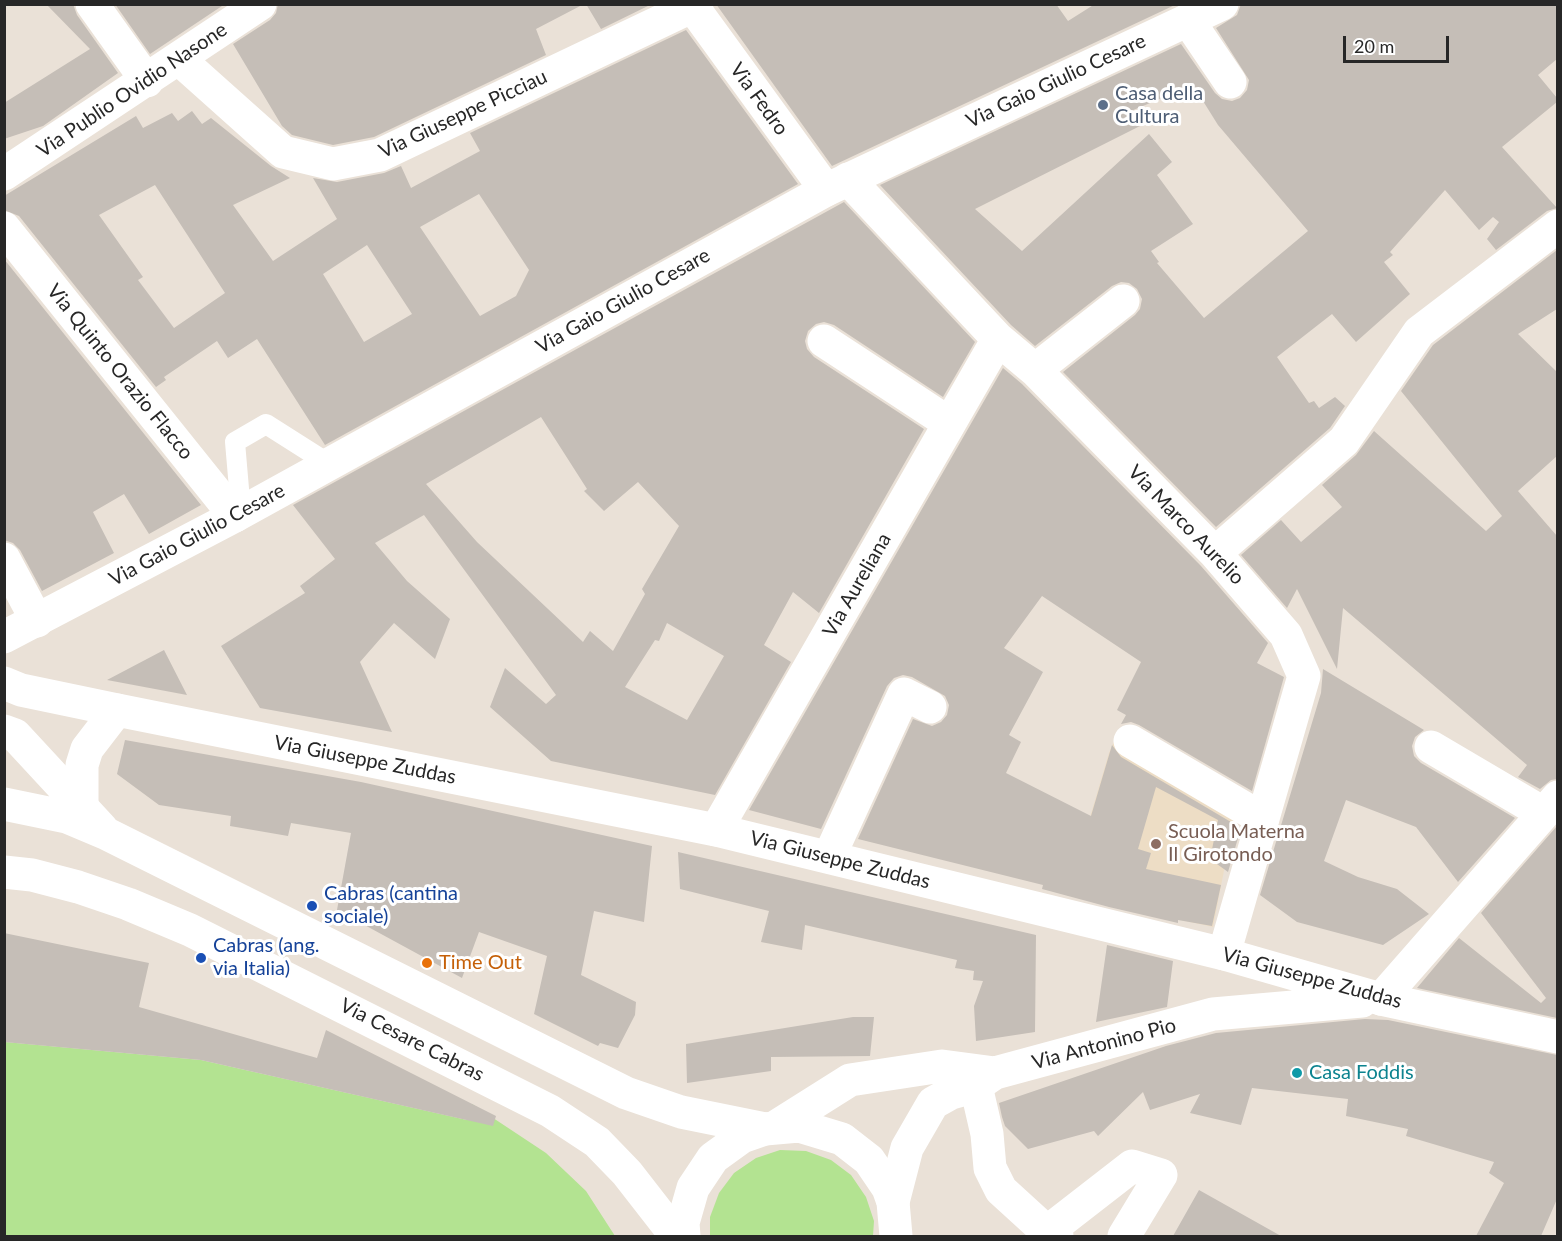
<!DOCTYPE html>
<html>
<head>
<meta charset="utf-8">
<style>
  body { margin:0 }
  #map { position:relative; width:1562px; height:1241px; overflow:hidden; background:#eae1d7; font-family:Lato,sans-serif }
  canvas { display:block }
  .frame { position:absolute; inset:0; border:6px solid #272727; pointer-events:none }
  .scale { position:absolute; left:1343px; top:36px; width:106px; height:27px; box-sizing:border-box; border:3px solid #272727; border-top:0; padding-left:8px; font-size:18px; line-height:21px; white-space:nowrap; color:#272727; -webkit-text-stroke:4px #fff; paint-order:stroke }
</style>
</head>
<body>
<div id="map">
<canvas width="1562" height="1241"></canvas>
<div class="frame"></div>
<div class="scale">20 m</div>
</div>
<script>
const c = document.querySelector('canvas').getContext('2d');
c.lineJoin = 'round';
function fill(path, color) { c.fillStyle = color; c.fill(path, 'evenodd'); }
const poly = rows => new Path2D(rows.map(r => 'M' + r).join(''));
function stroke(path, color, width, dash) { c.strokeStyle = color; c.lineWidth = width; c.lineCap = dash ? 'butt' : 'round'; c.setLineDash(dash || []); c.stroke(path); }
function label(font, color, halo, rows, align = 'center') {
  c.font = font + ' Lato,sans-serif'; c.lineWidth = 6; c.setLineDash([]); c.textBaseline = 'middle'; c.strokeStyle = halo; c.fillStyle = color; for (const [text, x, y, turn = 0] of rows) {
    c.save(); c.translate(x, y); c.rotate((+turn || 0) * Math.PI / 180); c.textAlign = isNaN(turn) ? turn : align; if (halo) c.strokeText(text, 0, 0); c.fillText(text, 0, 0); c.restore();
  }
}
fill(poly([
  [1117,735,1235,814,1213,927,1067,895,1109,753]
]), '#edddc5');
fill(poly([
  [5,1042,201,1060,467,1120,472,1104,546,1153,586,1191,615,1236,5,1236],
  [780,1150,806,1151,831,1160,851,1175,866,1197,874,1221,873,1236,710,1236,710,1217,719,1193,734,1173,756,1158]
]), '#b3e391');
fill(poly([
  [46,4,73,4,77,15,118,73,43,126,4,139,4,103,90,49],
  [115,4,225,4,150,54],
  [278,4,584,4,536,29,546,55,374,137,333,145,292,135,282,126,233,44,270,20,276,13],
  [586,4,652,4,601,29],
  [716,4,1056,4,1068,21,1095,4,1177,4,832,166],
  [1241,4,1557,4,1557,59,1538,75,1557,98,1557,102,1502,147,1557,208,1547,211,1496,250,1487,239,1499,222,1493,217,1479,230,1445,190,1390,252,1393,255,1384,262,1410,294,1356,342,1332,314,1277,357,1309,403,1314,401,1319,408,1335,397,1345,406,1330,428,1216,527,1063,372,1135,315,1140,309,1142,299,1137,289,1129,283,1121,282,1112,286,1035,346,1011,325,880,185,1181,44,1215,93,1222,99,1232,101,1240,98,1247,90,1249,80,1216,28,1237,15],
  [1193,85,1218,125,1308,231,1204,318,1157,263,1159,262,1151,251,1193,224,1157,175,1172,162,1149,134,1022,251,975,209,1142,125,1131,111],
  [686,30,798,184,325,445,257,339,228,358,217,341,164,377,166,380,156,387,19,216,4,210,4,196,136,116,143,128,172,113,178,121,192,111,202,124,211,118,271,166,290,178,233,205,273,261,337,219,313,178,337,182,384,173,401,166,411,188,480,151,470,133],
  [155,185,225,293,174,328,138,280,143,277,99,215],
  [479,194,529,270,516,296,480,316,420,227],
  [367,245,412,314,364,342,323,274],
  [844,202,975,342,943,397,834,325,824,322,816,324,808,331,805,341,807,349,814,357,924,429,819,613,793,592,764,645,791,662,715,795,551,761,490,707,505,668,546,704,556,695,424,515,375,543,407,581,450,619,435,659,394,623,360,662,392,732,260,708,221,646,305,593,300,586,335,559,293,505],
  [541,417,587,489,584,491,604,511,638,482,679,526,642,589,645,594,613,651,590,631,583,642,477,542,426,484],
  [667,623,724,656,687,720,625,687,655,640,659,641],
  [1557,250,1557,309,1518,334,1557,372,1557,456,1518,491,1557,536,1557,779,1551,780,1540,789,1518,777,1527,765,1343,608,1337,669,1297,589,1287,608,1241,555,1281,520,1301,542,1342,507,1322,485,1356,455,1374,431,1486,531,1502,516,1401,391,1433,345],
  [4,259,201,505,149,534,124,494,93,512,114,553,42,591,20,550,13,543,4,540],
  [1003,368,1022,384,1201,566,1268,643,1257,663,1284,677,1252,791,1139,725,1131,722,1121,724,1126,715,1117,710,1141,662,1042,596,1004,648,1043,672,1009,735,1021,742,1006,773,1091,816,1112,745,1121,757,1241,828,1228,872,1210,859,1218,820,1156,787,1138,849,1151,853,1146,869,1221,885,1212,926,1178,920,1178,923,1109,907,1042,889,1043,885,858,839,913,719,932,726,941,722,947,715,949,705,945,696,912,677,903,675,894,678,887,686,821,829,749,810],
  [164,650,187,695,107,680],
  [1323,669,1424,730,1415,737,1412,746,1414,756,1421,763,1515,818,1458,882,1416,827,1346,800,1324,861,1358,877,1397,889,1429,914,1383,945,1297,922,1260,895,1321,693],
  [125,740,361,782,652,846,644,922,594,911,581,975,636,1002,635,1015,618,1048,600,1043,598,1046,534,1014,547,956,479,932,462,978,337,910,351,833,291,823,288,836,230,826,231,816,159,805,117,774],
  [1557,826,1557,1018,1417,988,1459,938,1541,1003,1546,998,1481,913],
  [678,852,1036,935,1035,1032,976,1041,974,1006,983,981,973,980,974,971,955,968,957,960,805,925,802,950,761,942,769,911,680,889],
  [4,933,149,963,139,1007,317,1058,326,1030,496,1116,493,1126,201,1060,4,1042],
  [1107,945,1173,961,1167,1007,1096,1022],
  [853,1017,874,1017,870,1056,771,1057,771,1071,687,1083,686,1044],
  [1365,1019,1388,1020,1557,1055,1557,1199,1541,1236,1476,1236,1504,1183,1489,1173,1494,1162,1406,1136,1408,1129,1346,1116,1348,1099,1252,1088,1241,1125,1190,1113,1200,1094,1150,1110,1143,1092,1098,1136,1094,1131,1028,1149,1005,1126,1002,1117,999,1103,1166,1046,1216,1033],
  [1199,1190,1281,1236,1173,1236]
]), '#c5beb7');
stroke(poly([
  [241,512,235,442,266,424,329,464]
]), '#fff', 20);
stroke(poly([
  [92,4,147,81],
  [693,7,826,190],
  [1188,20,1230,82],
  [180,60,283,152,333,164,380,155,697,4],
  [4,174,260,4],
  [848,179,998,339,1035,370,1215,553,1286,635,1304,676,1224,954],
  [4,228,235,516],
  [824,341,949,423],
  [1035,370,1123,301],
  [1215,553,1344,441,1419,332,1558,226],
  [4,559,37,621],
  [1130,741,1263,819],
  [1431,747,1543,813],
  [82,805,82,765,87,749,117,710],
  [716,830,998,339],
  [829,857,904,694,930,707],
  [1381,999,1558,797],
  [976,1086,987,1134,990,1168,1001,1190,1047,1232,1057,1236],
  [1047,1232,1132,1166,1161,1175,1124,1236]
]), '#fff', 33);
stroke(poly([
  [4,637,235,516,826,190,1222,4],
  [4,683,21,690,117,710,716,830,1224,954,1381,999,1558,1037],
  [4,731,15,735,102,829],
  [4,804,67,817,105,833,626,1093,681,1112,765,1129],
  [4,872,32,875,78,887,128,904,190,930,550,1111,597,1142,627,1173,676,1236],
  [777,1126,850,1080,942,1066,995,1073],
  [893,1202,907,1148,933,1103,951,1093,976,1086,995,1073,1213,1014,1362,1001]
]), '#fff', 33);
stroke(poly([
  [684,1236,683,1223,693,1188,713,1158,742,1137,765,1129,799,1126,842,1139,869,1160,888,1188,893,1202,896,1236]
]), '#fff', 33);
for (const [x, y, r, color] of [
  [1103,105,6,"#5c6f8a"],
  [1156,844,6,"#8d6e63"],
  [312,906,6,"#1a4fb4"],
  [201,958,6,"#1a4fb4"],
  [427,963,6,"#e8710a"],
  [1297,1073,6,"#0f9aa8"]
]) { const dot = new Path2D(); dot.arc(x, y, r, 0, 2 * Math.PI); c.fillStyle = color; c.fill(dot); stroke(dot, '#fff', 2); }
label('20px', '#272727', '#fff', [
  ["Via Gaio Giulio Cesare",1056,81,-25],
  ["Via Publio Ovidio Nasone",132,90,-34],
  ["Via Fedro",759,99,54],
  ["Via Giuseppe Picciau",463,114,-25],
  ["Via Gaio Giulio Cesare",623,301,-29],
  ["Via Quinto Orazio Flacco",120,372,51],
  ["Via Marco Aurelio",1186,525,46],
  ["Via Gaio Giulio Cesare",197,535,-28],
  ["Via Aureliana",857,585,-60],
  ["Via Giuseppe Zuddas",365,760,11],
  ["Via Giuseppe Zuddas",840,860,14],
  ["Via Giuseppe Zuddas",1312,978,15],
  ["Via Cesare Cabras",412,1040,27],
  ["Via Antonino Pio",1104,1044,-15]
]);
label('20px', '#4e5e75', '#fff', [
  ["Casa della",1115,94],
  ["Cultura",1115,117]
], 'left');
label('20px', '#785e54', '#fff', [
  ["Scuola Materna",1168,832],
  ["Il Girotondo",1168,855]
], 'left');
label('20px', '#164399', '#fff', [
  ["Cabras (cantina",324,894],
  ["sociale)",324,917],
  ["Cabras (ang.",213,946],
  ["via Italia)",213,969]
], 'left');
label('20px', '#c56008', '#fff', [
  ["Time Out",439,963]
], 'left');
label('20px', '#0d838f', '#fff', [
  ["Casa Foddis",1309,1073]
], 'left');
</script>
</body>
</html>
